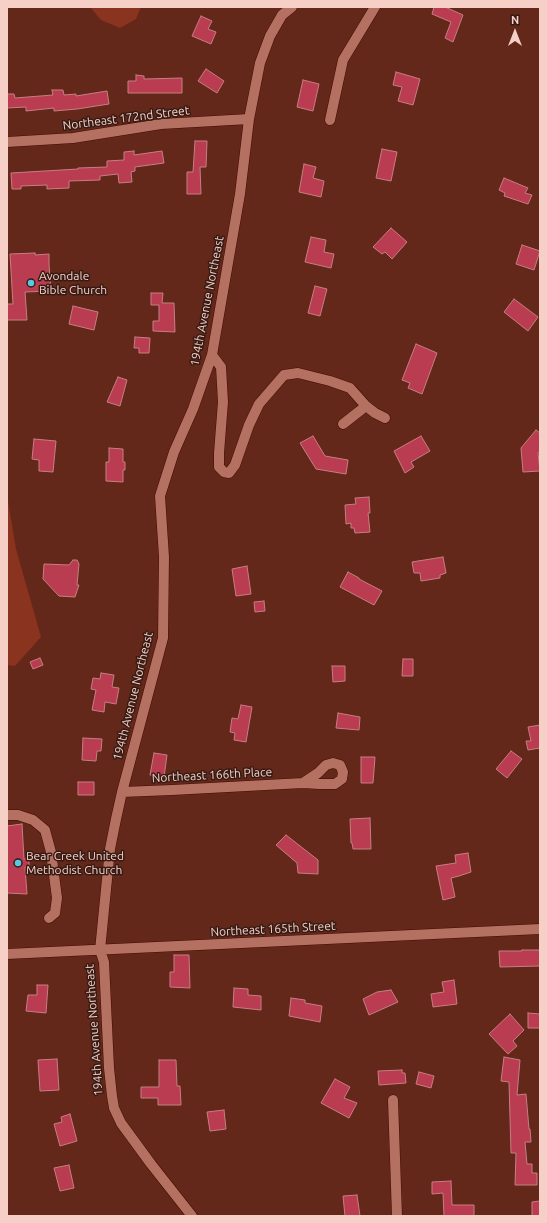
<!DOCTYPE html>
<html>
<head>
<meta charset="utf-8">
<style>
  body { margin:0 }
  #map { position:relative; width:547px; height:1223px; overflow:hidden; background:#63281a; font-family:Ubuntu,sans-serif }
  canvas { display:block }
  .frame { position:absolute; inset:0; border:8px solid #f6d0c6; pointer-events:none }
  .north { position:absolute; left:495px; top:12px; width:40px; height:40px; -webkit-text-stroke:3px #361b15; paint-order:stroke; rotate:0deg; font-size:11px; font-weight:700; line-height:16px; text-align:center; color:#f6d0c6 }
  .north::after { content:''; display:block; margin:auto; width:14px; height:18px; background:#f6d0c6; clip-path:polygon(50% 0,100% 100%,50% 72%,0 100%) }
</style>
</head>
<body>
<div id="map">
<canvas width="547" height="1223"></canvas>
<div class="frame"></div>
<div class="north">N</div>
</div>
<script>
const c = document.querySelector('canvas').getContext('2d');
c.lineJoin = 'round';
function fill(path, color) { c.fillStyle = color; c.fill(path, 'evenodd'); }
const poly = rows => new Path2D(rows.map(r => 'M' + r).join(''));
function stroke(path, color, width, dash) { c.strokeStyle = color; c.lineWidth = width; c.lineCap = dash ? 'butt' : 'round'; c.setLineDash(dash || []); c.stroke(path); }
function label(font, color, halo, rows, align = 'center') {
  c.font = font + ' Ubuntu,sans-serif'; c.lineWidth = 3; c.setLineDash([]); c.textBaseline = 'middle'; c.strokeStyle = halo; c.fillStyle = color; for (const [text, x, y, turn = 0] of rows) {
    c.save(); c.translate(x, y); c.rotate((+turn || 0) * Math.PI / 180); c.textAlign = isNaN(turn) ? turn : align; if (halo) c.strokeText(text, 0, 0); c.fillText(text, 0, 0); c.restore();
  }
}
fill(poly([
  [90,7,141,7,136,19,120,28,101,20],
  [7,495,16,549,41,637,15,666,7,665]
]), '#8a331e');
const building = poly([
  [434,7,445,7,463,15,453,42,445,38,451,22,432,14,434,7],
  [201,16,212,21,208,29,216,32,211,44,192,36,201,16],
  [206,69,224,81,217,93,198,81,206,69],
  [396,72,420,79,413,105,398,101,402,87,393,85,396,72],
  [136,75,144,76,144,79,182,78,182,93,128,93,128,81,136,81,136,75],
  [303,80,319,84,313,111,297,107,303,80],
  [52,90,63,90,64,95,76,94,76,96,107,91,109,104,77,109,54,111,54,108,26,111,26,107,7,108,7,94,14,94,15,98,53,95,52,90],
  [195,141,207,141,206,167,200,167,201,194,187,194,187,172,193,172,195,141],
  [382,149,397,152,391,181,376,178,382,149],
  [134,151,134,155,162,151,164,163,135,167,135,171,131,172,132,182,119,183,118,174,100,176,100,180,69,181,69,188,47,189,47,185,21,186,21,189,12,189,11,173,78,169,78,168,107,167,107,161,124,160,124,152,134,151],
  [304,164,316,167,313,178,324,181,321,197,299,192,304,164],
  [504,178,528,188,525,193,532,195,528,204,504,196,505,193,499,190,504,178],
  [391,228,407,242,392,259,385,252,382,254,373,247,391,228],
  [311,237,326,240,324,252,334,254,331,268,305,262,311,237],
  [522,245,540,251,534,270,516,264,522,245],
  [35,253,35,255,49,254,49,264,51,291,25,292,27,320,7,320,7,304,13,304,10,254,35,253],
  [315,286,327,289,320,316,308,313,315,286],
  [151,293,163,293,162,303,174,303,175,332,153,331,153,321,159,321,159,305,151,305,151,293],
  [514,299,538,317,528,331,504,312,514,299],
  [73,306,98,312,94,330,69,324,73,306],
  [135,337,150,338,149,353,139,353,139,348,134,348,135,337],
  [416,344,437,353,422,394,408,388,410,383,402,380,416,344],
  [118,377,127,380,120,406,107,402,118,377],
  [536,430,540,433,540,451,538,453,540,471,523,472,521,448,536,430],
  [313,436,325,456,348,460,346,474,316,469,300,443,313,436],
  [421,436,430,451,411,462,414,467,405,473,394,451,421,436],
  [34,439,56,441,53,472,39,471,39,460,32,459,34,439],
  [109,448,123,449,123,462,125,462,125,470,123,470,123,482,106,481,106,462,109,462,109,448],
  [369,497,370,513,368,513,370,532,355,533,354,528,351,528,351,523,346,524,345,505,356,504,355,498,369,497],
  [443,557,446,573,440,575,440,578,421,581,420,573,414,573,412,562,443,557],
  [73,560,77,560,79,564,77,585,79,585,75,597,59,596,43,579,44,564,69,565,73,560],
  [247,566,251,594,236,596,232,569,247,566],
  [348,572,359,578,359,579,382,591,374,605,340,587,348,572],
  [264,601,265,611,255,612,254,602,264,601],
  [40,658,43,665,33,669,30,662,40,658],
  [403,659,413,659,413,676,402,676,403,659],
  [332,666,345,666,345,681,333,682,332,666],
  [101,673,114,675,112,687,119,688,116,704,105,702,104,712,92,710,96,690,91,689,93,678,100,679,101,673],
  [241,705,252,707,246,742,234,740,235,733,230,732,232,718,238,719,241,705],
  [338,713,360,717,359,730,336,728,338,713],
  [540,725,540,748,528,750,526,741,531,741,528,727,540,725],
  [83,738,102,739,101,751,97,751,96,761,82,760,83,738],
  [511,751,522,759,507,778,496,769,511,751],
  [154,753,167,755,164,777,150,775,154,753],
  [361,757,375,757,373,783,361,783,361,757],
  [78,782,94,782,94,795,78,795,78,782],
  [370,818,371,849,353,849,352,843,351,843,350,819,370,818],
  [22,824,24,859,29,859,29,867,25,867,27,894,7,893,7,826,22,824],
  [286,835,318,860,318,874,298,873,297,863,276,845,286,835],
  [468,853,471,872,459,876,451,878,455,897,443,900,436,866,456,863,455,855,468,853],
  [522,950,540,950,540,966,500,967,499,951,522,951,522,950],
  [174,955,189,955,190,988,170,987,170,972,174,972,174,955],
  [454,980,457,1004,433,1007,431,994,444,992,442,982,454,980],
  [37,985,48,985,46,1013,26,1011,28,995,37,995,37,985],
  [234,988,248,989,248,995,261,996,261,1010,233,1007,234,988],
  [391,990,398,1002,369,1015,363,999,377,992,391,990],
  [291,998,305,1000,305,1003,322,1006,320,1022,289,1016,291,998],
  [528,1013,540,1014,540,1028,528,1028,528,1013],
  [510,1014,524,1030,513,1041,517,1046,508,1054,489,1034,510,1014],
  [504,1057,520,1060,517,1095,526,1094,529,1129,530,1129,531,1142,525,1142,527,1164,532,1164,532,1173,537,1173,537,1185,515,1185,516,1153,511,1153,509,1082,501,1081,504,1057],
  [57,1059,59,1090,40,1091,38,1060,57,1059],
  [159,1060,176,1060,177,1086,180,1086,181,1105,158,1105,158,1098,141,1098,141,1087,159,1087,159,1060],
  [402,1070,402,1073,405,1073,406,1083,379,1085,378,1071,402,1070],
  [419,1072,434,1076,431,1088,416,1084,419,1072],
  [335,1079,350,1087,344,1098,357,1103,349,1118,321,1103,335,1079],
  [224,1110,226,1129,210,1131,207,1112,224,1110],
  [70,1114,77,1141,60,1146,54,1124,62,1122,61,1117,70,1114],
  [69,1165,74,1188,60,1191,54,1168,69,1165],
  [451,1181,452,1205,474,1205,474,1216,444,1216,443,1193,432,1194,432,1182,451,1181],
  [357,1195,360,1216,345,1216,343,1196,357,1195],
  [540,1201,540,1216,532,1216,532,1202,540,1201]
]);
fill(building, '#ba3c51');
stroke(building, '#c67e83', 1);
const minor = poly([
  [330,120,343,60,375,7],
  [7,142,73,138,161,124,249,119],
  [212,355,221,367,223,402,219,453,219,467,224,472,229,473,235,465,249,425,259,404,284,375,298,373,330,381,350,388,366,406,375,413,385,418],
  [343,424,366,406],
  [122,792,172,790,303,783,319,784,335,784,342,779,343,772,340,765,333,763,326,765,318,773,303,783],
  [7,815,18,815,33,820,45,830,51,852,57,898,55,913,49,918],
  [7,954,540,929],
  [393,1100,397,1216],
  [192,1216,151,1164,121,1123,114,1108,112,1096,109,1068,104,962,100,950,110,849,116,819,122,792,163,638,164,557,160,496,174,452,193,409,212,355,240,194,249,119,260,63,270,36,282,15,292,7]
]);
stroke(minor, '#450b01', 11);
stroke(minor, '#b47060', 10);
for (const [x, y, r, color] of [
  [31,283,4,"#57c9e2"],
  [18,863,4,"#57c9e2"]
]) { const dot = new Path2D(); dot.arc(x, y, r, 0, 2 * Math.PI); c.fillStyle = color; c.fill(dot); stroke(dot, '#361b15', 1.5); }
label('12px', '#f6d0c6', '#361b15', [
  ["Northeast 172nd Street",126,118,-7],
  ["194th Avenue Northeast",207,301,-79],
  ["194th Avenue Northeast",133,696,-76],
  ["Northeast 166th Place",212,775,-3],
  ["Northeast 165th Street",273,929,-3],
  ["194th Avenue Northeast",94,1030,-94]
]);
label('12px', '#f6d0c6', '#361b15', [
  ["Avondale",39,276],
  ["Bible Church",39,290],
  ["Bear Creek United",26,856],
  ["Methodist Church",26,870]
], 'left');
</script>
</body>
</html>
